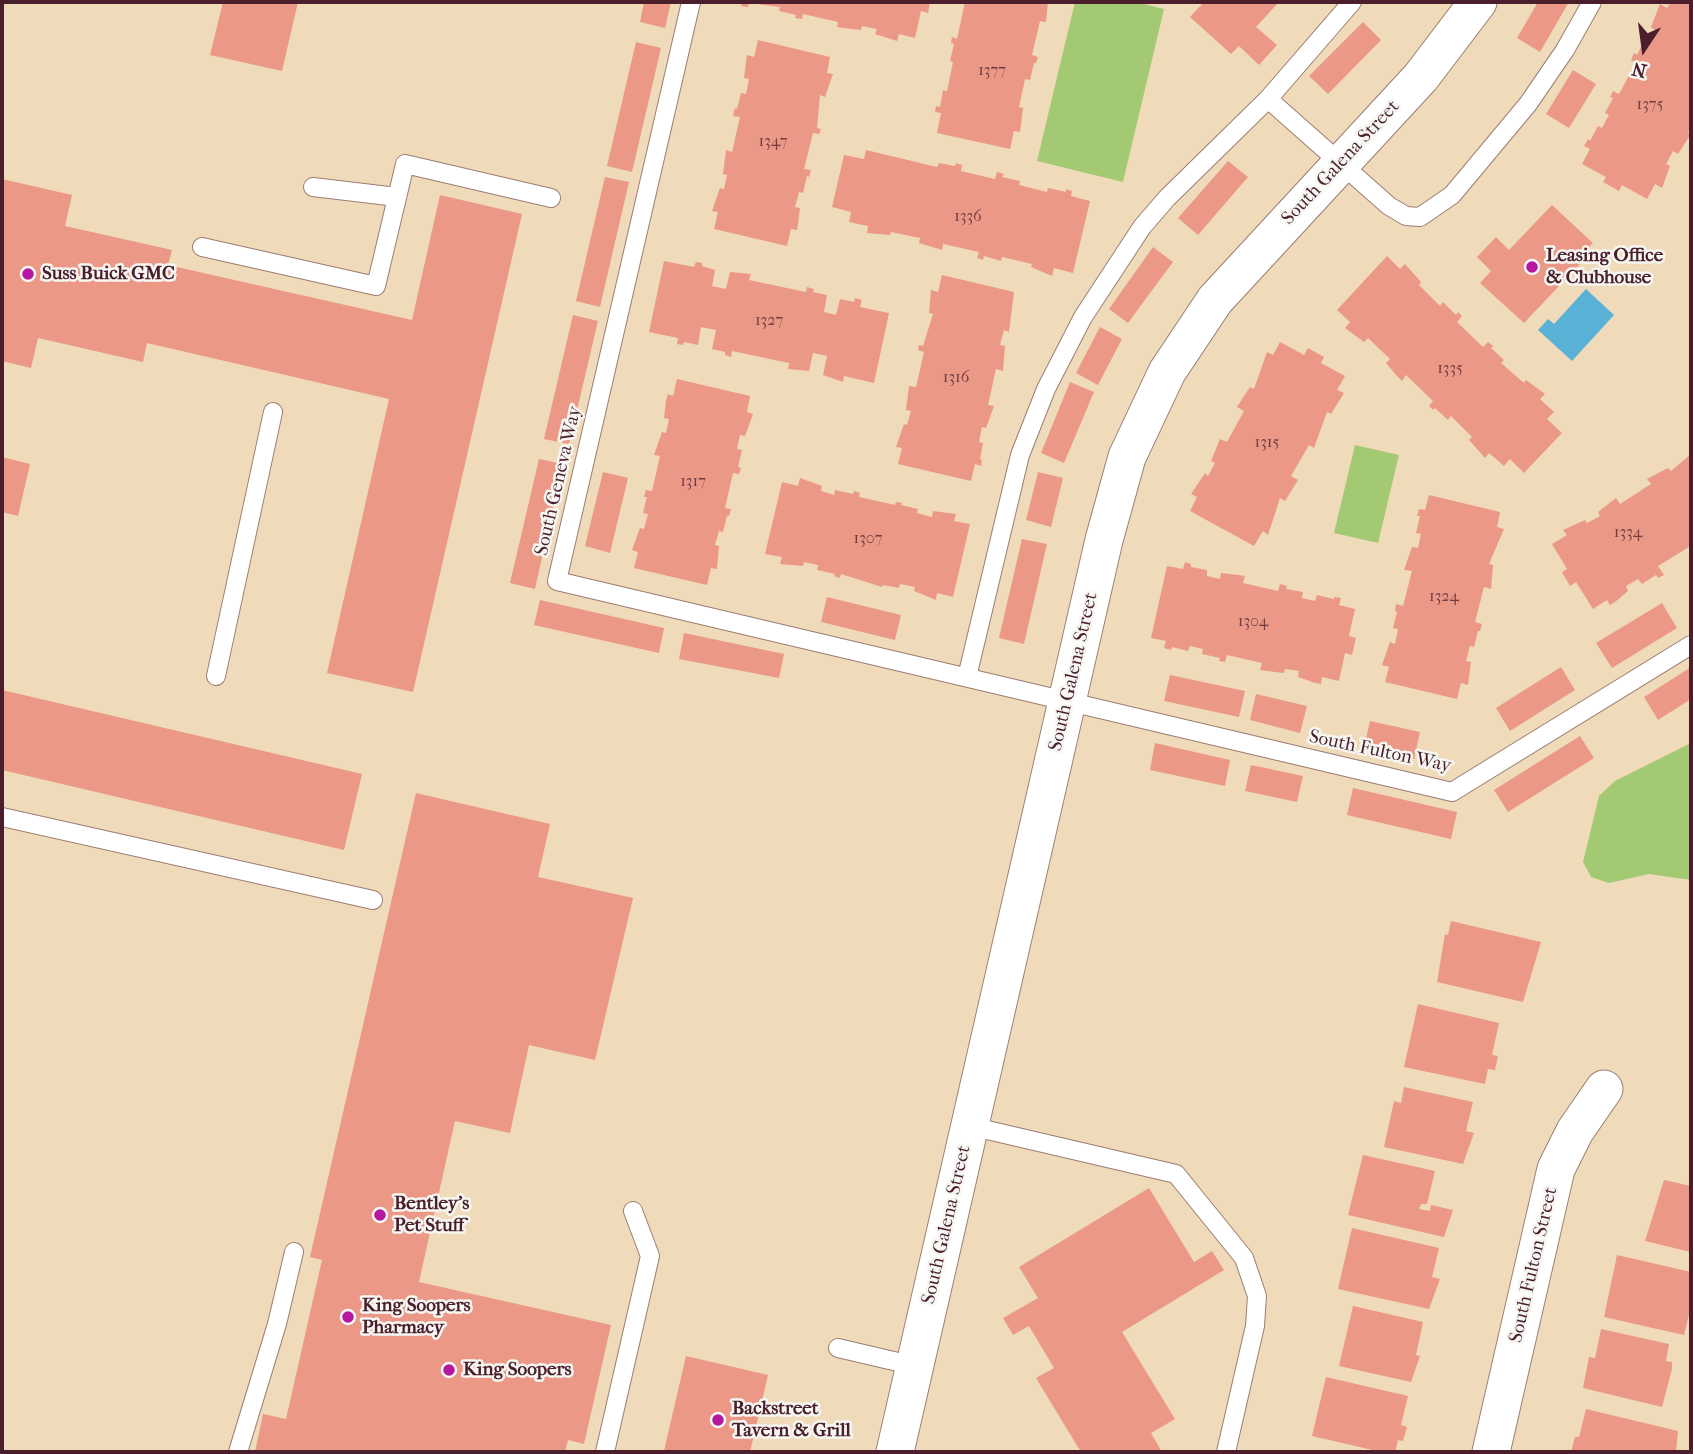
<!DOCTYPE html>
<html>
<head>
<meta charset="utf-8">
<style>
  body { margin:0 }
  #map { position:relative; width:1693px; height:1454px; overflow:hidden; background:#efdbb9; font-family:"IM FELL French Canon",serif }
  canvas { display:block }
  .frame { position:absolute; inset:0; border:4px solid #4a1f2b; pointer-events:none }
  .north { position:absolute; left:1609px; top:14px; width:70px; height:70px; -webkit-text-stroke:5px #f6f6f2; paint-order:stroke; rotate:193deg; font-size:19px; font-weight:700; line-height:28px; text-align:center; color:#4a1f2b }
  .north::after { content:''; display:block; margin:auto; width:24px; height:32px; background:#4a1f2b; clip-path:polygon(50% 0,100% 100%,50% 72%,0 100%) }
</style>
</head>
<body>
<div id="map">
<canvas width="1693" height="1454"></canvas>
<div class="frame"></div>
<div class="north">N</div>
</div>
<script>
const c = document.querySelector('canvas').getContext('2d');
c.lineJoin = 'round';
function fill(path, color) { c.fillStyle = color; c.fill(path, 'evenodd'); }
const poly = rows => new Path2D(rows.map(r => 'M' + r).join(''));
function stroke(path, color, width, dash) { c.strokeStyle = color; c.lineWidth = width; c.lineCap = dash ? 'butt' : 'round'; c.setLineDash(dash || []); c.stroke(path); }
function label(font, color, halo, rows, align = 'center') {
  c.font = font + ' "IM FELL French Canon",serif'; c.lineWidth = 5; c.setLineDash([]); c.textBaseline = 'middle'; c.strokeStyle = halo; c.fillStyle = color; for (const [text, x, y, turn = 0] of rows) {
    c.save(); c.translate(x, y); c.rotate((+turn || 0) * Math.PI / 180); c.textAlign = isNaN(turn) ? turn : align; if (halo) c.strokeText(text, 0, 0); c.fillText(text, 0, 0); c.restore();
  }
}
fill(poly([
  [1075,2,1136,2,1164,9,1123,182,1037,161],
  [1355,445,1399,455,1378,543,1334,533],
  [1691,743,1691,880,1649,874,1609,883,1591,877,1583,862,1599,796,1615,781]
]), '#a4c973');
fill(poly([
  [1586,289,1614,315,1572,361,1538,330,1548,319,1554,324]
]), '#5ab1d6');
fill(poly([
  [223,2,298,2,282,71,210,55],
  [644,2,671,2,665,28,640,22],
  [742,2,930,2,928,13,921,11,915,38,899,34,897,41,875,34,877,29,862,26,861,30,843,28,837,27,838,22,803,14,802,19,795,18,796,15,779,11,780,7,749,3,748,7,741,6],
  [965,2,1048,2,1046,22,1040,21,1032,55,1038,57,1036,63,1034,63,1030,80,1025,79,1019,107,1023,108,1020,132,1014,131,1010,149,937,133,941,113,935,112,936,106,940,107,943,90,947,91,953,62,950,61,954,44,951,43,952,37,957,39],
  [1204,2,1279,2,1256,27,1277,45,1259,65,1239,46,1231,54,1190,17],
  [1538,2,1569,2,1540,52,1517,38],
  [1671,2,1691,4,1691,125,1688,132,1691,134,1678,154,1673,151,1666,164,1670,166,1662,188,1655,184,1647,199,1622,185,1619,191,1603,182,1606,177,1582,164,1590,149,1584,146,1588,139,1590,141,1598,126,1602,128,1609,115,1605,113,1613,98,1610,97,1613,91,1619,94,1636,63,1631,60,1634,53,1637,55,1645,39,1649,42,1655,30,1651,27,1660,4,1667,8],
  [1363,22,1381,40,1328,94,1309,76],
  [758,40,830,57,827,73,833,74,825,97,820,95,817,128,821,129,819,134,813,133,804,169,811,170,809,177,807,176,803,193,799,192,795,207,800,208,798,224,797,230,791,229,787,246,714,229,718,212,712,211,720,188,724,189,727,175,723,174,726,150,732,152,740,117,733,116,735,108,737,109,741,93,746,94,749,79,744,78,746,62,747,55,754,57],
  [636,42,661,48,632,172,607,166],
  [1573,70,1596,84,1569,128,1546,114],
  [866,150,937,167,939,163,955,166,956,163,962,165,961,171,995,179,997,172,1004,174,1002,177,1020,181,1019,185,1047,192,1048,188,1066,192,1066,189,1072,191,1071,196,1090,201,1073,273,1054,268,1052,276,1031,267,1032,264,1002,257,1001,261,984,256,983,260,977,258,979,252,943,244,942,250,919,243,920,238,891,232,890,235,867,233,868,226,849,222,851,212,832,207,844,155,864,159],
  [1228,161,1248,177,1198,235,1178,218],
  [605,177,629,182,600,307,576,301],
  [2,179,72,195,65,226,172,250,168,265,412,320,440,195,522,214,413,692,327,673,389,399,147,343,143,362,38,338,31,368,2,361],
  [1552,205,1593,243,1576,260,1580,264,1524,323,1480,283,1491,271,1477,257,1496,237,1509,250],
  [1153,247,1173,262,1128,323,1109,309],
  [1387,256,1400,269,1405,264,1421,282,1419,285,1440,306,1443,302,1456,315,1458,312,1462,316,1457,322,1483,347,1488,342,1493,346,1491,348,1504,360,1501,363,1524,383,1526,380,1545,394,1540,399,1554,412,1547,419,1562,433,1524,473,1510,459,1504,466,1489,453,1485,458,1469,440,1472,437,1451,416,1448,420,1435,408,1433,410,1429,406,1433,401,1406,375,1402,381,1397,376,1386,363,1390,359,1368,338,1364,342,1345,328,1350,322,1337,310],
  [664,261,694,267,696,262,702,263,702,266,715,270,712,286,726,289,730,272,751,274,749,280,806,292,807,287,814,289,813,292,827,295,824,312,836,315,840,299,854,302,855,298,862,300,860,307,889,313,874,383,844,376,843,382,823,375,827,356,813,353,809,371,788,369,789,363,732,351,731,357,725,355,725,352,712,349,716,330,701,327,698,345,684,342,683,345,677,344,678,338,649,332],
  [942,275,1014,292,1009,332,1004,330,1000,345,1005,346,1003,371,996,369,988,405,994,406,986,428,982,427,979,442,983,443,980,459,982,460,981,466,975,464,971,481,898,464,902,448,896,447,904,424,907,425,911,411,906,410,909,386,916,387,924,352,918,350,919,345,923,346,933,314,929,313,931,290,938,292],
  [573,315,598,321,569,444,544,439],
  [1100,327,1122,339,1098,385,1076,373],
  [1280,342,1304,355,1308,348,1324,357,1321,363,1345,376,1337,390,1344,393,1331,414,1327,412,1314,448,1309,445,1291,476,1298,480,1285,501,1280,498,1268,535,1263,531,1254,546,1190,511,1197,497,1191,494,1205,473,1208,476,1215,463,1211,461,1220,439,1227,442,1244,411,1237,407,1250,387,1254,389,1267,352,1273,355],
  [677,379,750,396,747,412,753,414,745,436,740,435,737,449,742,450,738,467,741,468,739,474,733,473,725,508,731,509,729,516,727,516,723,532,719,531,715,545,719,546,717,569,711,568,707,585,634,568,638,552,632,550,640,528,644,529,648,514,643,513,647,497,644,497,646,490,652,491,660,456,654,455,662,432,666,433,669,419,664,418,666,401,668,394,673,396],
  [1070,382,1094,392,1064,463,1041,453],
  [1691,454,1691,550,1689,547,1658,566,1664,575,1658,578,1656,575,1642,584,1638,579,1626,586,1628,591,1615,602,1610,605,1607,600,1593,609,1576,582,1570,586,1562,572,1567,569,1552,544,1567,535,1563,530,1585,520,1587,523,1600,516,1598,512,1616,498,1620,504,1651,484,1647,479,1668,468,1671,471],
  [2,457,30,464,18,516,2,512],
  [539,459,563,464,535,589,510,583],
  [603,472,628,478,610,553,585,546],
  [1038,472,1063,478,1051,527,1026,520],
  [800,478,822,486,821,491,834,495,835,490,853,494,854,491,860,493,859,497,895,505,896,502,902,503,901,505,918,509,917,513,932,517,933,511,956,514,954,521,970,524,953,597,937,593,936,600,914,591,915,587,900,584,899,588,883,585,882,587,841,574,840,578,834,576,835,574,817,570,818,565,804,562,803,566,780,564,782,557,765,554,782,482,798,486],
  [1429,495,1500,512,1497,527,1504,529,1489,564,1493,565,1491,589,1484,587,1475,622,1482,624,1480,631,1478,631,1474,647,1470,646,1466,661,1471,662,1468,685,1461,683,1457,699,1385,682,1389,667,1382,665,1390,642,1395,644,1398,629,1393,628,1397,612,1395,611,1396,604,1403,606,1412,571,1404,570,1412,547,1418,548,1421,534,1416,533,1420,516,1417,516,1419,509,1425,510],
  [1022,539,1047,544,1024,644,999,638],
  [1185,562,1191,564,1191,567,1207,570,1207,576,1220,579,1221,573,1239,575,1245,576,1243,583,1278,591,1280,584,1287,586,1286,589,1303,592,1302,598,1315,601,1317,595,1334,599,1334,597,1341,598,1339,605,1355,609,1349,636,1356,638,1352,655,1345,653,1339,681,1322,677,1321,684,1315,683,1298,677,1299,671,1285,669,1284,673,1267,671,1260,670,1262,663,1227,655,1225,662,1219,661,1220,658,1202,654,1203,649,1190,646,1188,651,1172,647,1171,650,1164,648,1166,641,1151,638,1167,566,1183,569],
  [827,597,901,615,895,640,821,622],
  [540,600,664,628,659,653,534,625],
  [1662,603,1677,628,1612,668,1596,643],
  [684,633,784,654,779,678,679,659],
  [1561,667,1575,690,1510,731,1496,708],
  [1691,667,1691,699,1658,720,1644,697],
  [1170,675,1245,691,1239,717,1164,701],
  [2,690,362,774,344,850,2,770],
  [1256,694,1307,706,1300,733,1250,720],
  [1370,721,1420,732,1414,759,1364,747],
  [1580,736,1594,758,1508,812,1494,790],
  [1155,743,1230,760,1225,786,1150,770],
  [1251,765,1303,776,1297,802,1245,791],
  [1353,788,1457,812,1451,839,1347,815],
  [416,793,550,824,538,877,633,898,595,1060,529,1045,510,1133,455,1121,419,1282,611,1325,584,1444,568,1440,565,1452,255,1452,263,1414,286,1419,322,1260,310,1257],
  [1451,921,1541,942,1523,1002,1437,982,1445,934,1448,935],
  [1418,1004,1499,1023,1492,1055,1498,1056,1495,1070,1488,1069,1485,1084,1404,1067],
  [1404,1087,1473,1102,1466,1131,1474,1133,1463,1164,1384,1147,1394,1101,1401,1103],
  [1363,1155,1435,1171,1427,1204,1421,1204,1419,1209,1430,1211,1431,1205,1453,1210,1444,1237,1348,1215],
  [1664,1180,1691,1186,1691,1252,1645,1241],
  [1149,1188,1194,1262,1212,1251,1224,1270,1122,1332,1175,1419,1151,1433,1162,1452,1081,1452,1036,1378,1054,1368,1029,1326,1013,1335,1003,1318,1038,1298,1019,1267],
  [1352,1228,1439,1248,1432,1277,1440,1279,1429,1309,1338,1289],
  [1617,1255,1691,1272,1691,1307,1684,1335,1604,1317],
  [1353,1306,1423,1322,1416,1355,1420,1356,1411,1382,1339,1366],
  [1601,1329,1669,1344,1666,1361,1672,1362,1672,1369,1662,1407,1583,1388,1589,1357,1595,1358],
  [686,1356,768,1375,750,1452,664,1451],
  [1326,1377,1408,1396,1401,1425,1407,1427,1403,1441,1398,1440,1395,1452,1381,1452,1312,1436],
  [1586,1409,1678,1431,1676,1452,1571,1452,1575,1437,1579,1437]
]), '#eb9887');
const service = poly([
  [691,2,557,581,1452,792,1691,645],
  [1268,99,1389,206,1406,216,1420,217,1452,195,1528,104,1565,50,1592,2],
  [313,187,397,197],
  [202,247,376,286,405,164,551,198],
  [216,676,273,412],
  [967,677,1020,455,1046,389,1083,317,1142,227,1167,198,1268,99,1352,2],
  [2,817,373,900],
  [970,1126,1176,1174,1244,1258,1257,1296,1255,1326,1226,1452],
  [838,1348,915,1366],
  [238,1452,277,1324,294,1252],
  [605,1452,650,1256,633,1211]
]);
const minor = poly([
  [895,1452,1104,540,1127,457,1167,372,1215,300,1421,77,1478,2],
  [1491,1452,1556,1169,1575,1131,1604,1089]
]);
stroke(service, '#9c7d72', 20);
stroke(minor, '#9c7d72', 39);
stroke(service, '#fff', 18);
stroke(minor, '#fff', 37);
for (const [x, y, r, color] of [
  [1532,267,7,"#b5179e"],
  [28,274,7,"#b5179e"],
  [380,1215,7,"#b5179e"],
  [348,1317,7,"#b5179e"],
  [449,1370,7,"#b5179e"],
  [718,1420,7,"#b5179e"]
]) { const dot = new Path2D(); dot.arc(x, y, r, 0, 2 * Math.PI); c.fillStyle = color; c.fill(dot); stroke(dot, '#f6f6f2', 2.5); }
label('16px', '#723d42', null, [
  ["1377",992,71],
  ["1375",1650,105],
  ["1347",773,142],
  ["1336",968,217],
  ["1327",769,321],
  ["1335",1450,369],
  ["1316",956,378],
  ["1315",1267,443],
  ["1317",693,482],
  ["1334",1628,533],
  ["1307",868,539],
  ["1324",1444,597],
  ["1304",1253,622]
]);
label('19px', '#4a1f2b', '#f6f6f2', [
  ["South Galena Street",1341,163,-47],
  ["South Geneva Way",559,481,-77],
  ["South Galena Street",1074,672,-77],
  ["South Fulton Way",1380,752,12],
  ["South Galena Street",947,1225,-77],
  ["South Fulton Street",1534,1265,-77]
]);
label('bold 19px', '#4a1f2b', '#f6f6f2', [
  ["Leasing Office",1546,256],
  ["& Clubhouse",1546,278],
  ["Suss Buick GMC",42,274],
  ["Bentley's",394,1204],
  ["Pet Stuff",394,1226],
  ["King Soopers",362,1306],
  ["Pharmacy",362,1328],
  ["King Soopers",463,1370],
  ["Backstreet",732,1409],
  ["Tavern & Grill",732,1431]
], 'left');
</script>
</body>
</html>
